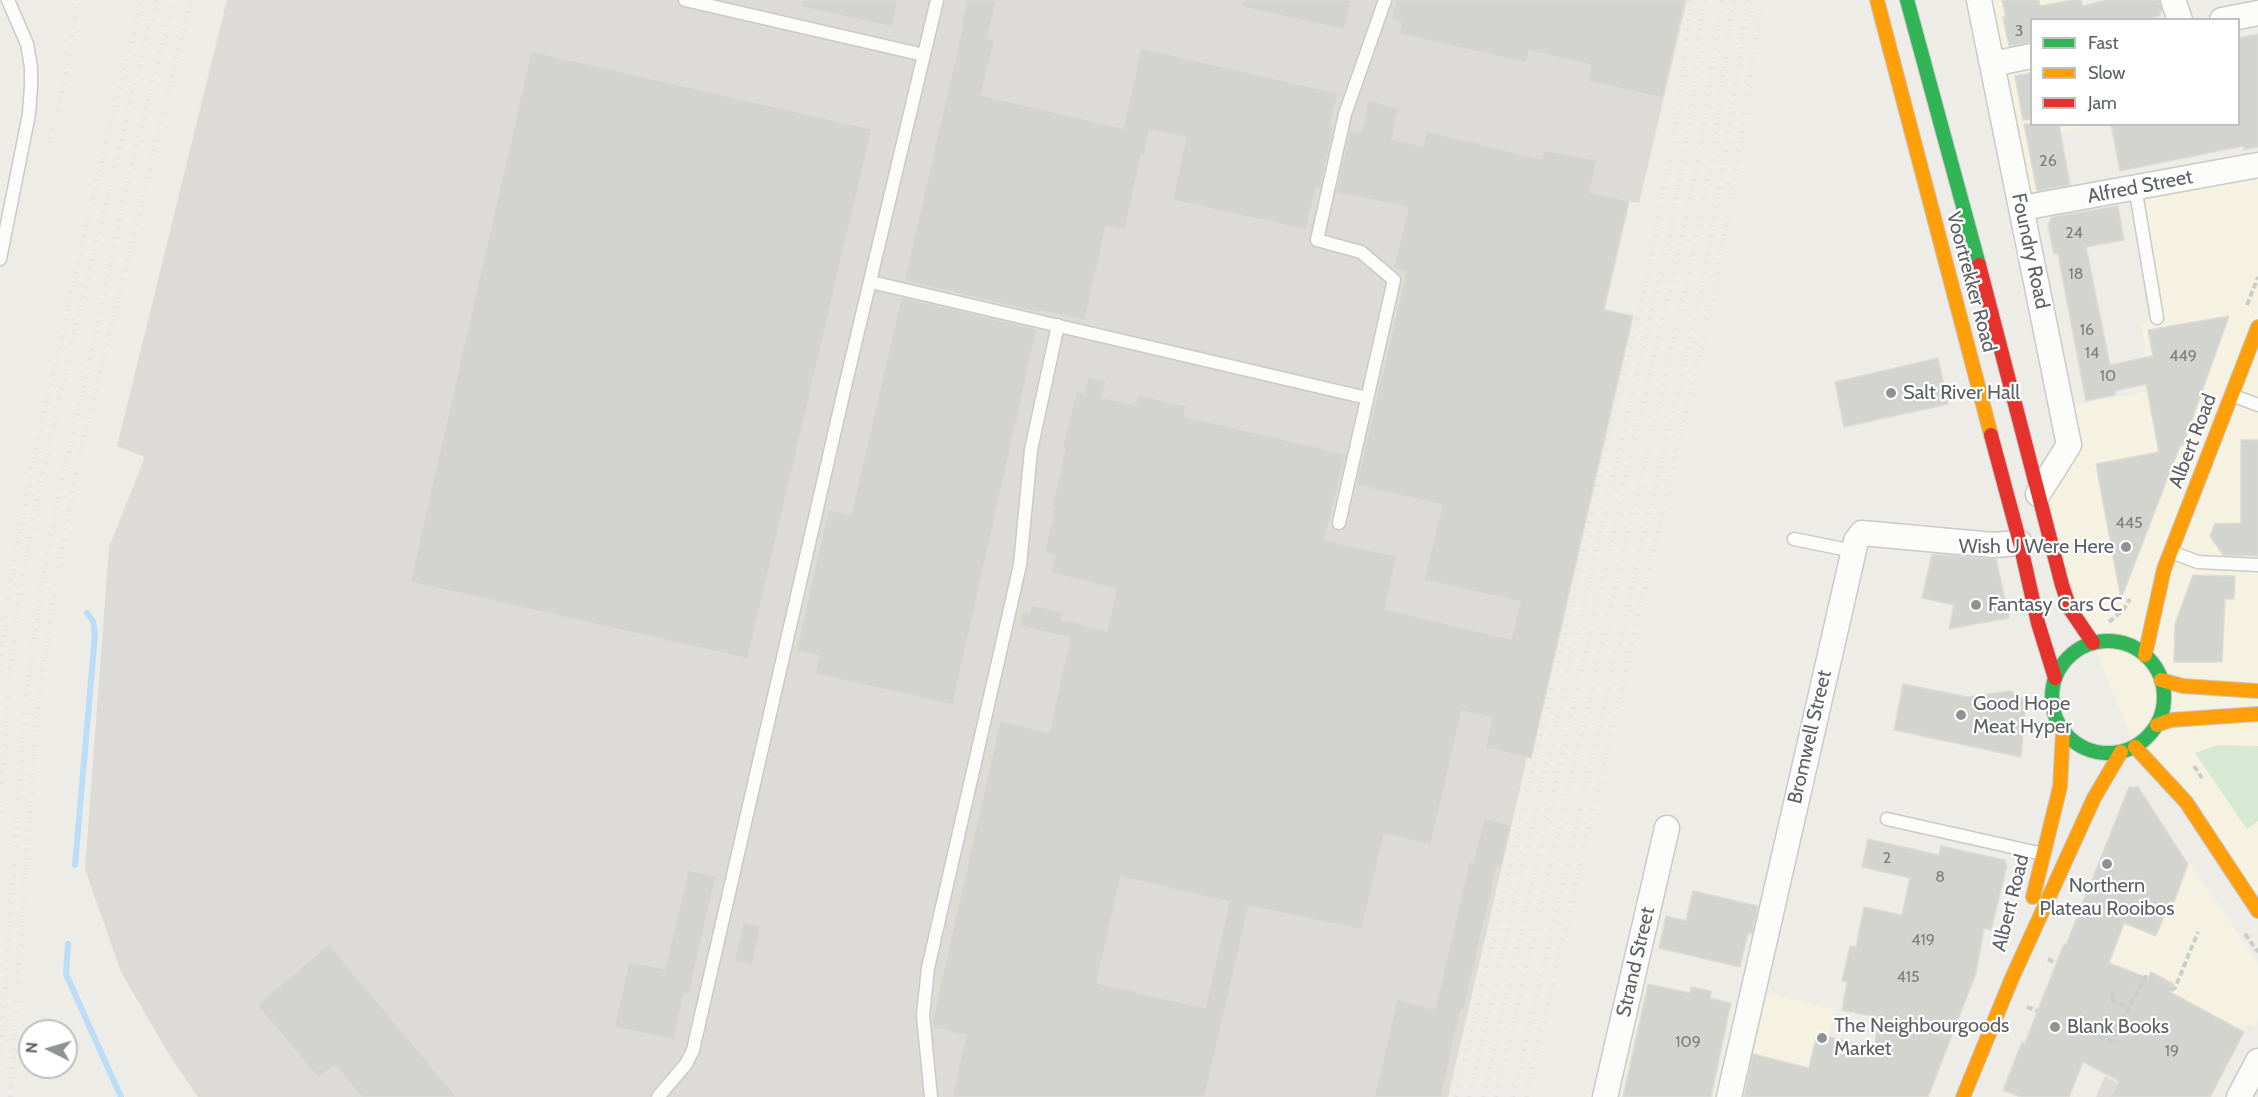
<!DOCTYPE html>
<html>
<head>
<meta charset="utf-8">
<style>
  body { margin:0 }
  #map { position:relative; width:2258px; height:1097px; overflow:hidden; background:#edece7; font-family:Cabin,sans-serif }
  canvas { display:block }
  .legend { position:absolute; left:2030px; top:18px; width:210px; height:108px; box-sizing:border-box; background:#fff; border:2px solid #bec0c2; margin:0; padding:8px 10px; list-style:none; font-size:18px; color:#5d6166 }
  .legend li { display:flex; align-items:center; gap:12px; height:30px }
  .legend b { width:30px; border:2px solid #bec0c2 }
  .north { position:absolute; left:18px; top:1019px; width:60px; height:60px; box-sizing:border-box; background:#fff; border:2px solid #bec0c2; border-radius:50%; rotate:275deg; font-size:16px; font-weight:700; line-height:24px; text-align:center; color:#5d6166 }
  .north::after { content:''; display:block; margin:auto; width:21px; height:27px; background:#8f9293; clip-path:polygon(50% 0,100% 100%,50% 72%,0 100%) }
</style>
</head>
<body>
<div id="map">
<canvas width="2258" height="1097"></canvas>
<ul class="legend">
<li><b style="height:8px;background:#30b455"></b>Fast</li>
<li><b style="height:8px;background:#ff9f0a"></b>Slow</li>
<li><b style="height:8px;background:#e5322d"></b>Jam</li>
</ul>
<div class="north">N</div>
</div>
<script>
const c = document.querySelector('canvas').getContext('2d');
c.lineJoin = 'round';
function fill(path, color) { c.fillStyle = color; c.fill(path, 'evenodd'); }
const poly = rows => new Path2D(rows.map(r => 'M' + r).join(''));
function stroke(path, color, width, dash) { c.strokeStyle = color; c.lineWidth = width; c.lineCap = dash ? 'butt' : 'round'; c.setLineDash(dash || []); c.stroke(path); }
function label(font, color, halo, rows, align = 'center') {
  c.font = font + ' Cabin,sans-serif'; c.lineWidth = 4.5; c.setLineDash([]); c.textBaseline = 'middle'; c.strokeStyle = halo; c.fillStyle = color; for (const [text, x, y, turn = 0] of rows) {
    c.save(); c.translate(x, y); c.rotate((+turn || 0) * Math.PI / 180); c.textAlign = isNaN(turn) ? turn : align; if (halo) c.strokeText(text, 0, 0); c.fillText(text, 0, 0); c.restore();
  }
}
fill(poly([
  [1979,0,2083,0,2090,19,2032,20,2032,124,2095,125,2057,133,2070,200,2022,208],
  [2258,165,2258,911,2135,747,2093,643,2038,494,2069,445,2062,407,2150,391,2142,324,2157,317,2135,187],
  [2129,787,2138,787,2258,963,2258,1020,2255,1027,2248,1024,2210,1097,2123,1084,2080,1061,2026,1040],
  [1767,993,1834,1010,1822,1070,1810,1097,1743,1097]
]), '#f6f2e1');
fill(poly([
  [227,0,1687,0,1639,203,1629,201,1604,309,1633,316,1531,758,1527,758,1448,1097,198,1097,170,1056,121,972,85,869,109,547,145,457,117,446],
  [2105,1076,2146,1097,2096,1097]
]), '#dddbd7');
fill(poly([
  [2218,745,2258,746,2258,821,2247,829,2195,753]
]), '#d5e9d3');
stroke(poly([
  [75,865,95,635,93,621,87,613],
  [68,944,66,974,121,1097]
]), '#bbddf8', 6);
const building = poly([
  [802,0,898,0,892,27,801,7,802,0],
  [967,0,996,0,988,38,995,39,981,95,1123,128,1141,48,1338,93,1330,125,1334,126,1320,189,1316,188,1306,230,1172,200,1186,138,1150,130,1144,156,1141,156,1125,230,1106,226,1085,321,1041,311,1041,313,904,281,963,24,961,24,967,0],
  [1243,0,1351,0,1345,30,1242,7,1243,0],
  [1396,0,1685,0,1663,98,1587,81,1591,65,1529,51,1527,63,1399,34,1401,22,1391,19,1396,0],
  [2002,0,2039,0,2040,6,2073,0,2081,0,2083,6,2107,0,2159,0,2162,11,2159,16,2143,20,2031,20,2031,42,2009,46,2003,17,2006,17,2002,0],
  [2258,34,2258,147,2244,150,2243,146,2120,171,2111,124,2238,124,2238,38,2258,34],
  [531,51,872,129,748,659,410,582,531,51],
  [2031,73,2031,119,2023,120,2015,76,2031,73],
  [1368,100,1399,108,1392,139,1423,146,1426,131,1542,159,1544,150,1597,160,1590,192,1629,201,1604,310,1633,316,1531,758,1485,748,1492,718,1462,711,1431,845,1384,834,1362,930,1249,906,1205,1097,952,1097,966,1035,933,1028,932,1021,1000,721,1049,732,1070,638,1019,626,1022,612,1029,613,1031,605,1063,612,1062,620,1107,630,1116,589,1051,573,1055,555,1044,552,1055,507,1052,506,1065,449,1062,448,1076,391,1084,393,1088,377,1107,381,1102,397,1135,405,1138,395,1187,406,1184,416,1346,454,1325,540,1397,556,1385,609,1511,639,1520,602,1424,580,1442,505,1356,485,1406,272,1393,269,1408,208,1336,192,1350,129,1361,132,1368,100],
  [1121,877,1229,902,1205,1008,1097,983,1121,877],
  [2024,124,2059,124,2070,185,2037,191,2024,124],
  [2118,206,2124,240,2086,247,2110,365,2153,356,2148,330,2229,316,2183,445,2180,446,2121,599,2096,464,2159,452,2146,384,2115,391,2115,395,2086,401,2058,254,2054,254,2048,225,2052,217,2118,206],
  [901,297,1037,329,953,705,815,674,819,656,796,651,828,510,851,514,901,297],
  [1938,358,1948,404,1844,427,1835,382,1938,358],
  [2241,440,2258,440,2258,556,2223,555,2210,536,2215,524,2241,523,2241,440],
  [1932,554,1996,559,2009,618,1949,629,1954,605,1922,598,1932,554],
  [2193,575,2235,576,2234,599,2225,599,2222,662,2174,662,2175,624,2193,575],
  [1903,684,1967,697,2010,691,2026,700,2021,757,1894,730,1903,684],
  [2129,787,2138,787,2188,864,2174,902,2170,901,2156,936,2124,923,2109,963,2148,978,2151,972,2174,984,2170,992,2244,1032,2210,1097,2110,1097,2119,1081,2083,1062,2069,1097,2021,1097,2003,1090,2022,1042,2025,1043,2064,944,2066,945,2129,787],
  [1484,818,1511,825,1501,867,1497,866,1464,1010,1461,1010,1441,1097,1374,1097,1397,999,1435,1009,1469,862,1473,863,1484,818],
  [1868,839,1939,855,1941,846,2005,860,2007,866,1991,930,1984,928,1976,973,1928,1097,1744,1097,1753,1054,1809,1068,1817,1034,1875,1048,1877,1017,1842,1010,1847,982,1842,981,1850,946,1856,947,1864,907,1902,915,1910,878,1862,867,1868,839],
  [688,870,716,876,689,995,684,994,674,1040,614,1027,629,961,665,969,688,870],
  [1693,891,1758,906,1752,934,1748,933,1740,967,1659,948,1666,916,1686,921,1693,891],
  [743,922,761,926,752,965,734,961,743,922],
  [329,944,457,1097,362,1097,334,1065,318,1078,257,1005,329,944],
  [1648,984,1690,993,1691,987,1711,991,1710,998,1731,1003,1711,1097,1623,1097,1648,984]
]);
fill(building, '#d3d3d0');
stroke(building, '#dcdbd6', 1.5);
const lane = poly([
  [685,0,924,55],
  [2135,187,2157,318],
  [0,259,29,114,31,86,31,67,27,44,8,0],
  [871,282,1367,398],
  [2234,396,2258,405],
  [1339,523,1394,280,1361,252,1317,240,1345,114,1385,0],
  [1794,539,1853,551],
  [2171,552,2198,562,2258,565],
  [1887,819,2043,854],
  [658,1097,686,1064,693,1050,846,382,937,0],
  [931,1097,923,1015,928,968,1020,565,1031,450,1058,325]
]);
const street = poly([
  [1979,0,2069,445,2038,494],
  [2173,0,2180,20],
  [2222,20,2258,13],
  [1992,64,2032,56],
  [2022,208,2258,165],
  [1605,1097,1667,828],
  [1729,1097,1856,541,1862,533,1993,545,2020,543],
  [2239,1097,2258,1061]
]);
const fast = poly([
  [1907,0,1979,265],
  '2052 697a56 56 0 1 1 112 0a56 56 0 1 1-112 0Z'
]);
const slow = poly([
  [1877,0,1991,435],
  [2145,655,2164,569,2258,327],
  [2161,680,2183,686,2258,691],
  [2157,725,2171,720,2258,714],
  [2135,747,2186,802,2258,911],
  [2033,897,2060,787,2063,731],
  [1963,1097,2012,978,2094,798,2121,752]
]);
const jam = poly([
  [1979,265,2062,585,2070,609,2093,643],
  [1991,435,2020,543,2038,623,2055,678]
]);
stroke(lane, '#c9cac9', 15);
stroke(street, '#c9cac9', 27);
stroke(fast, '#c8c8c8', 16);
stroke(slow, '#c8c8c8', 16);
stroke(jam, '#c8c8c8', 16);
stroke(poly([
  [2247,305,2258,277],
  [2109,622,2123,610,2130,599],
  [2194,766,2202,778],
  [2245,934,2258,952],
  [2048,959,2056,963],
  [2171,990,2175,988,2198,932],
  [2114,992,2111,1000,2129,1007],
  [2027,1007,2037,1011],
  [2091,1033,2111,1041,2145,977,2148,978]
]), '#c9cecb', 4, [6, 3]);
stroke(lane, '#fcfcfb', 12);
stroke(street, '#fcfcfb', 24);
stroke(fast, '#30b455', 14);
stroke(slow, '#ff9f0a', 14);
stroke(jam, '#e5322d', 14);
stroke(poly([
  [51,139,69,60,77,0],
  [0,665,10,584,36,449,98,176,142,0],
  [0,812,9,682,20,591,32,523,66,368,156,0],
  [0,1065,25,705,40,596,59,494,96,334,127,182,174,0],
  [10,1097,36,723,54,590,80,454,191,0],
  [1456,1097,1562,645,1616,403,1647,280,1679,106,1691,0],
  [1469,1097,1670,233,1694,94,1703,0],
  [1483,1097,1687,214,1700,150,1722,0],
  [1496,1097,1689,275,1714,146,1733,0],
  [1513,1097,1704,278,1728,139,1748,0],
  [1526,1097,1713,295,1739,154,1761,0]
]), '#e3e3e3', 4.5, [1.5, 8]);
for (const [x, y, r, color] of [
  [1891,393,6,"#8f9293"],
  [2126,547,6,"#8f9293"],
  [1976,605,6,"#8f9293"],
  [1961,715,6,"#8f9293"],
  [2107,864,6,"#8f9293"],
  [2055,1027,6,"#8f9293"],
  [1822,1038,6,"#8f9293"]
]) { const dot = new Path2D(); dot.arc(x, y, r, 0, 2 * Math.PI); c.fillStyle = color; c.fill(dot); stroke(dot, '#fff', 2); }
label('16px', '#7c7f82', null, [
  ["3",2019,31],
  ["26",2048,161],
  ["24",2074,233],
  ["18",2076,274],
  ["16",2087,330],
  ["14",2092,353],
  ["449",2183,356],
  ["10",2108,376],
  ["445",2129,523],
  ["2",1887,858],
  ["8",1940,877],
  ["419",1923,940],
  ["415",1908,977],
  ["109",1688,1042],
  ["19",2172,1051]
]);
label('20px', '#5d6166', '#fff', [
  ["Alfred Street",2140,187,-11],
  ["Foundry Road",2030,251,78],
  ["Voortrekker Road",1971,282,75],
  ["Albert Road",2193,441,-69],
  ["Bromwell Street",1810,737,-77],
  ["Albert Road",2011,903,-76],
  ["Strand Street",1636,962,-77]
]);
label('20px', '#5d6166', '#fff', [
  ["Salt River Hall",1903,393],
  ["Wish U Were Here",2114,547,"right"],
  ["Fantasy Cars CC",1988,605],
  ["Good Hope",1973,704],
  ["Meat Hyper",1973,727],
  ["Northern",2107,886,"center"],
  ["Plateau Rooibos",2107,909,"center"],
  ["The Neighbourgoods",1834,1026],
  ["Market",1834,1049],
  ["Blank Books",2067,1027]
], 'left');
</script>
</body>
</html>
